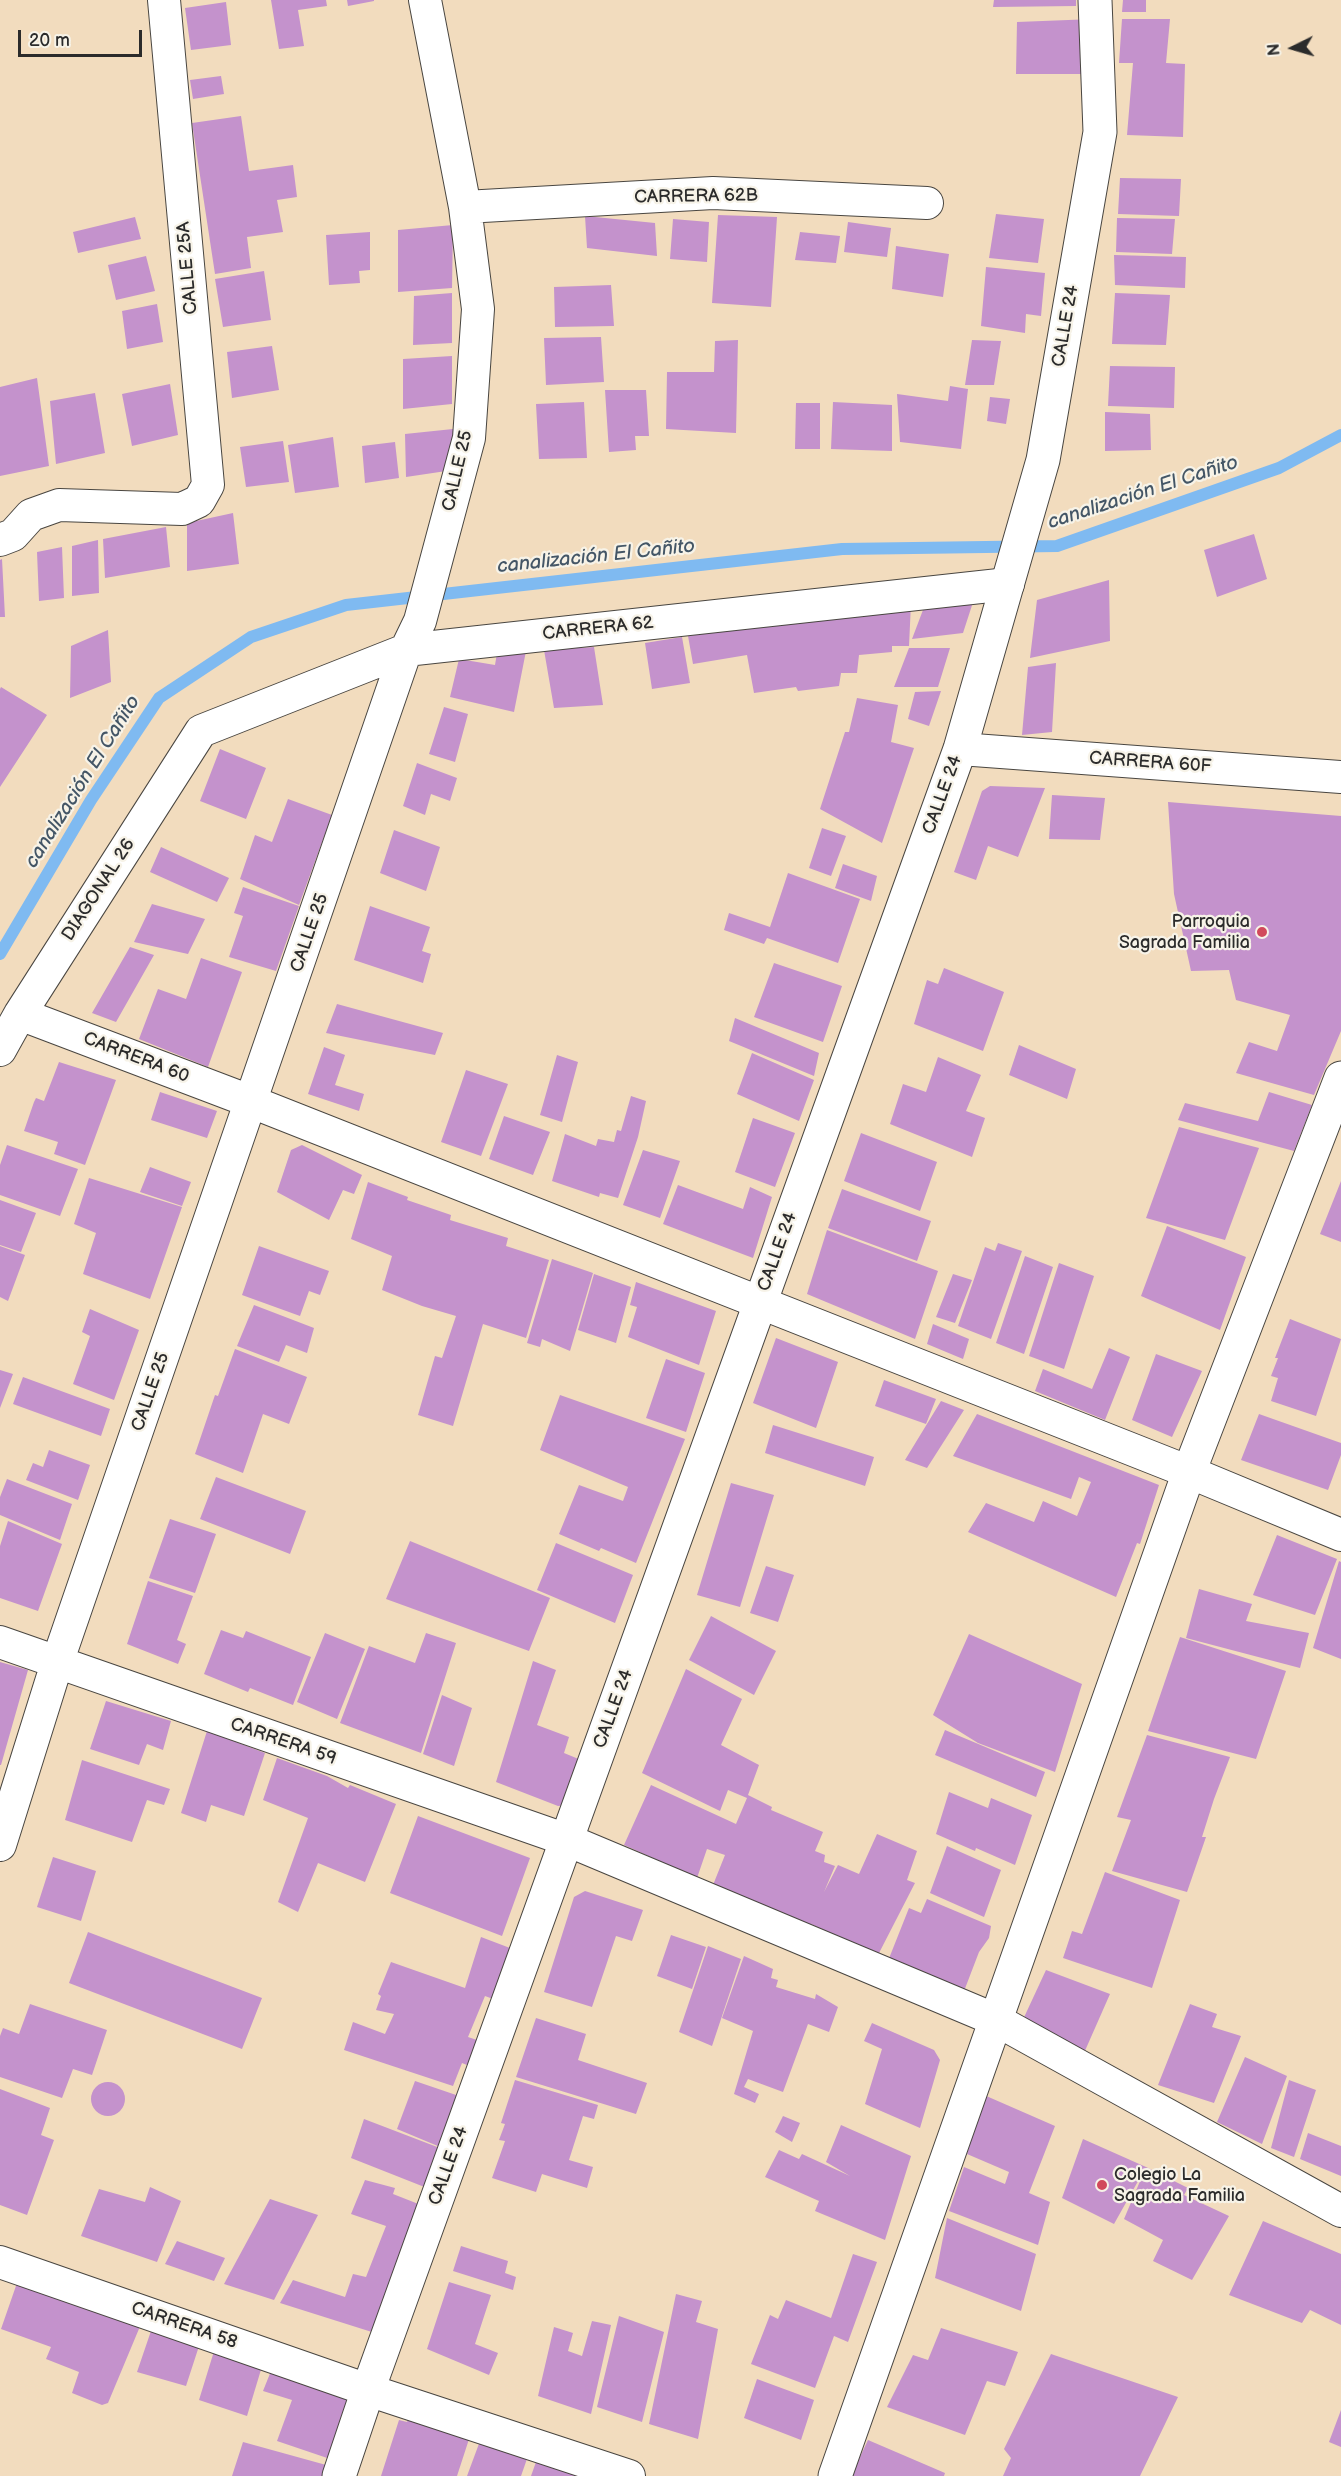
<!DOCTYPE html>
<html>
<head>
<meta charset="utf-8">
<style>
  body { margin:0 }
  #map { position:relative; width:1341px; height:2476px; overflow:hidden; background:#f2dcbe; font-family:"Balsamiq Sans",sans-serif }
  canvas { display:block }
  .north { position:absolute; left:1263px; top:18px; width:60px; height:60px; -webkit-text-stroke:4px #f7f3e8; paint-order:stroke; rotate:265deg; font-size:16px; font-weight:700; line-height:24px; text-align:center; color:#2b2b2b }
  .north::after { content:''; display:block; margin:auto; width:21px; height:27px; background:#2b2b2b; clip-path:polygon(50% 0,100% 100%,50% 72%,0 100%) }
  .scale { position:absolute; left:18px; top:30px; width:124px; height:27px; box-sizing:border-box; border:3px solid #2b2b2b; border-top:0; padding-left:8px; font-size:18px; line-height:21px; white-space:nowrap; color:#2b2b2b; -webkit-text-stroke:4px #f7f3e8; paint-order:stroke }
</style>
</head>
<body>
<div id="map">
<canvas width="1341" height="2476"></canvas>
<div class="north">N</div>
<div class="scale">20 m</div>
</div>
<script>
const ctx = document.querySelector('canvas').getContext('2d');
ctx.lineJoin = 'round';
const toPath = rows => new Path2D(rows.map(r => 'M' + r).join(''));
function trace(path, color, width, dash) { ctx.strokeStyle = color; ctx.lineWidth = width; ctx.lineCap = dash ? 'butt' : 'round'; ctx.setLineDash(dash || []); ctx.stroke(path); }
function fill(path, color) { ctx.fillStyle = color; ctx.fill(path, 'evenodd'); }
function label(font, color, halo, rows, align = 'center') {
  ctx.font = font + ' "Balsamiq Sans",sans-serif'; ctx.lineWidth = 4.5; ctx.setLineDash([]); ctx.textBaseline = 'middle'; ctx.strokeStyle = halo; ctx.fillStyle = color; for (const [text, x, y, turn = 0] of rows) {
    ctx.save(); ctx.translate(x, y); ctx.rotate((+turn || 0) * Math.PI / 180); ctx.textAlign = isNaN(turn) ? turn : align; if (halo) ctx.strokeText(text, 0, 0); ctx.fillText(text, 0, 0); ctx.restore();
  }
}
trace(toPath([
  [0,954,91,800,159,698,251,637,346,605,842,549,1057,546,1279,468,1341,435]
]), '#7fbaf1', 12);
fill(toPath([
  [271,0,326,0,327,6,298,10,304,46,279,49],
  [347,0,374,0,374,1,348,6],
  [994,0,1076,0,1076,6,993,7],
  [1123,0,1146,0,1146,12,1122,12],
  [226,2,231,45,191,50,185,8],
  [1094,19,1091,74,1016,74,1017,22],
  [1122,19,1170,19,1166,63,1185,64,1183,137,1127,135,1133,63,1119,63],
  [221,76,224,94,193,99,190,80],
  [241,116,249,171,293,165,297,197,277,200,283,232,247,237,251,268,215,274,192,123],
  [1120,178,1181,179,1179,216,1118,214],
  [996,214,1044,219,1038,263,989,258],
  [718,215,777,217,771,307,712,303],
  [585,216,655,223,657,256,587,248],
  [135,217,141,239,78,253,73,232],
  [1117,218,1175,219,1172,254,1116,252],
  [673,219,709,222,707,262,670,259],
  [848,222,891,228,887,257,844,252],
  [453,225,452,288,398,292,398,230],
  [370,232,370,270,359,271,360,283,329,285,326,235],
  [800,232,840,236,836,263,795,260],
  [896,246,949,254,943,297,892,289],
  [1114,255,1186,257,1185,288,1115,285],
  [146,256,155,291,116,300,108,265],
  [986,267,1045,273,1041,316,1026,314,1025,333,981,326],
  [264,271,271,320,223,327,215,279],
  [611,285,614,326,555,327,554,287],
  [452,293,452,343,413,345,414,296],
  [1115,293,1170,295,1166,345,1112,344],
  [157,304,163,342,127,349,122,311],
  [601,337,604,382,546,385,544,338],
  [738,340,736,433,666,429,667,372,714,372,715,341],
  [972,340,1001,341,994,385,965,385],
  [272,346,279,390,232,398,227,352],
  [452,356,452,404,403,409,403,359],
  [1110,366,1175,367,1174,408,1108,406],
  [37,378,49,466,0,476,0,387],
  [170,384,178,435,132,446,122,394],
  [950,386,968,389,961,449,900,442,897,394,948,401],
  [605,390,646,390,649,436,635,436,636,450,609,452],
  [95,393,105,453,56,464,50,401],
  [990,397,1010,399,1006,424,987,421],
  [584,402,587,458,539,459,536,404],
  [833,402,892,405,892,451,831,449],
  [796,403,820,403,820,449,795,449],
  [1105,412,1150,414,1151,450,1105,451],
  [453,429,453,470,406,477,405,434],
  [333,437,339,487,295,493,288,445],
  [283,441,289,482,246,487,240,447],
  [395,442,399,478,365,483,362,446],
  [233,513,239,564,187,571,187,523],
  [166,527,170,567,105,578,103,539],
  [1254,534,1267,579,1217,597,1204,550],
  [98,540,99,593,72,596,72,546],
  [62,547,64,598,39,601,37,552],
  [2,559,5,617,0,617,0,560],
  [1109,580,1110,641,1030,658,1037,600],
  [975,596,963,633,912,639,926,602],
  [911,603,909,646,892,646,892,652,859,655,857,673,841,673,839,686,798,691,796,687,754,693,747,655,693,664,688,636],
  [108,630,111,682,70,698,71,646],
  [682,637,690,683,652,689,645,643],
  [594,647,603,705,554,708,544,650],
  [909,648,950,648,938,687,894,687],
  [526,651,514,712,450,697,459,659,495,665,497,653],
  [1056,663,1052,732,1022,735,1028,667],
  [1,687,47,715,0,787,0,689],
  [941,691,929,726,908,719,915,692],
  [857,698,898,705,891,742,914,748,882,843,820,809,845,732,849,732],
  [444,707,468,714,455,762,429,754],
  [220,749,266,768,246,819,200,801],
  [417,763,457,778,450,801,431,794,425,815,403,806],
  [990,786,1045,788,1018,857,988,846,976,880,954,872,982,791],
  [1052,795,1105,798,1100,840,1049,839],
  [288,799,332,815,299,905,240,879,255,835,272,842],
  [1168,802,1341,816,1341,1031,1314,1095,1236,1073,1249,1042,1277,1051,1290,1015,1236,1000,1229,970,1191,971,1174,894],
  [822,828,846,836,831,876,809,868],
  [394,830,440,847,426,891,380,873],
  [161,847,229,878,217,902,150,872],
  [843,864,877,876,871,901,835,888],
  [788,873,860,899,838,963,767,938,764,944,724,930,729,913,770,927],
  [243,887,299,906,276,971,229,957,243,916,234,913],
  [152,904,205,919,188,954,134,942],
  [370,906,430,927,422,951,431,954,423,983,354,960],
  [130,947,154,955,116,1022,92,1013],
  [201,958,242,972,208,1067,139,1039,158,989,186,999],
  [774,963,842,986,823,1042,754,1017],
  [944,968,1004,992,983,1051,914,1024,927,980,938,984],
  [337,1004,443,1033,435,1055,326,1033],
  [735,1018,819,1053,814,1076,729,1041],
  [1019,1045,1076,1069,1067,1099,1009,1075],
  [324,1047,345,1055,335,1085,364,1094,359,1111,308,1094],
  [752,1053,814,1080,799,1121,737,1094],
  [557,1055,578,1062,562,1122,540,1115],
  [938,1057,981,1075,966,1111,985,1118,972,1157,890,1124,903,1084,926,1092],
  [59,1062,116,1080,85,1165,54,1154,58,1142,24,1131,34,1102,36,1098,44,1101],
  [466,1070,508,1084,481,1156,441,1142],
  [160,1092,217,1111,207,1138,151,1120],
  [1269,1092,1312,1105,1294,1151,1178,1120,1185,1103,1258,1121],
  [631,1096,646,1101,638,1137,618,1198,600,1193,599,1197,552,1181,565,1134,596,1146,598,1139,614,1142,617,1130,621,1131],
  [504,1116,550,1132,533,1175,489,1159],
  [753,1118,795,1133,775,1187,735,1172],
  [1179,1127,1259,1148,1225,1240,1146,1218],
  [861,1133,937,1162,920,1211,844,1181],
  [7,1145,78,1169,60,1216,0,1195,0,1165],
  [302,1145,362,1175,354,1194,343,1190,329,1220,277,1192,291,1150],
  [643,1150,680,1161,660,1218,623,1205],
  [150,1167,191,1182,182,1206,140,1192],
  [89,1178,182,1207,150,1299,83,1274,96,1233,74,1224],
  [1341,1181,1341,1242,1320,1234],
  [368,1182,408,1197,407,1200,451,1215,450,1220,508,1238,506,1246,549,1260,526,1338,483,1324,453,1426,418,1415,435,1356,442,1358,456,1316,422,1306,382,1290,392,1256,351,1239],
  [678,1185,743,1209,750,1187,772,1197,753,1258,663,1224],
  [842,1189,931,1221,917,1261,828,1228],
  [0,1200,36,1213,21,1252,0,1245],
  [1167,1226,1246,1257,1220,1330,1141,1296],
  [827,1230,938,1271,915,1339,807,1294],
  [998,1243,1022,1251,991,1339,958,1326,985,1247,995,1251],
  [0,1246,25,1255,8,1301,0,1297],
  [259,1246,329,1271,320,1295,309,1291,300,1316,242,1295],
  [1025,1256,1053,1267,1024,1354,996,1343],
  [552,1259,593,1273,570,1351,542,1339,540,1347,527,1343],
  [1059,1263,1094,1276,1064,1369,1029,1356],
  [594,1274,631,1287,616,1343,578,1330],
  [953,1274,972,1280,955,1323,936,1317],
  [636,1282,716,1311,699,1365,628,1337,637,1307,630,1305],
  [254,1305,314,1328,307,1353,286,1345,279,1362,237,1346],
  [90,1309,139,1330,114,1400,73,1384,90,1336,82,1332],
  [1290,1319,1341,1339,1316,1416,1271,1401,1278,1378,1271,1376,1278,1358,1275,1358],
  [933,1324,969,1339,963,1359,927,1344],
  [776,1338,838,1362,816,1428,753,1403],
  [1109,1348,1130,1357,1105,1420,1035,1391,1043,1369,1092,1389],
  [235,1349,307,1377,289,1424,263,1414,243,1473,195,1454,215,1395,218,1396],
  [1156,1354,1202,1371,1172,1437,1132,1420],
  [666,1359,705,1373,686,1432,646,1418],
  [0,1370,13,1374,0,1408],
  [23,1377,110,1409,101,1436,13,1404],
  [884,1380,936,1399,926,1424,875,1406],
  [560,1395,685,1439,636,1563,601,1548,599,1551,559,1534,579,1485,623,1501,628,1487,540,1450],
  [941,1401,964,1410,927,1468,905,1460],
  [977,1414,1159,1485,1140,1544,1137,1543,1116,1597,968,1532,986,1503,1034,1522,1043,1501,1077,1516,1091,1482,1079,1477,1071,1499,953,1456],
  [1259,1414,1341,1443,1341,1455,1328,1490,1241,1460],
  [773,1425,874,1457,865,1486,765,1453],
  [49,1450,90,1465,78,1500,26,1480,33,1463,43,1467],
  [216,1477,306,1511,290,1554,200,1519],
  [7,1479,72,1504,60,1540,0,1515,0,1497],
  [731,1483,774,1495,740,1607,697,1595],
  [170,1519,216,1534,195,1593,149,1578],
  [8,1521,62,1544,38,1611,0,1598,0,1546],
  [1277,1535,1337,1559,1315,1615,1253,1595],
  [410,1541,550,1598,529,1651,386,1599],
  [556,1543,633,1575,615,1623,537,1590],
  [1339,1561,1341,1562,1341,1659,1313,1648],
  [766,1566,794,1575,778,1622,750,1613],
  [148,1581,193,1596,177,1640,186,1644,178,1664,127,1644],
  [1199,1589,1252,1604,1246,1621,1309,1633,1300,1668,1186,1638],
  [711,1616,776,1651,754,1695,689,1660],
  [221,1630,243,1638,246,1631,311,1657,293,1705,250,1688,248,1692,204,1674],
  [325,1633,365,1649,337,1719,297,1702],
  [426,1633,456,1643,421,1753,340,1723,369,1646,415,1663],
  [969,1634,1082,1684,1055,1772,978,1743,933,1715],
  [1180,1637,1286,1671,1256,1759,1148,1731],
  [533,1661,556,1670,537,1725,569,1737,564,1753,581,1760,568,1805,558,1806,496,1782],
  [0,1662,28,1670,1,1765,0,1765],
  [686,1669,742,1699,721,1745,759,1765,748,1795,772,1807,771,1810,823,1832,815,1851,825,1855,824,1862,835,1866,824,1892,838,1865,859,1874,877,1834,917,1851,907,1880,915,1883,878,1955,811,1924,808,1929,713,1885,725,1855,707,1849,697,1878,624,1845,651,1785,736,1824,747,1798,728,1790,720,1811,642,1773],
  [442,1695,472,1708,454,1766,423,1754],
  [106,1701,171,1721,163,1750,147,1744,139,1765,90,1749],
  [945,1730,1045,1772,1036,1797,935,1755],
  [207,1731,265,1753,244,1816,211,1805,206,1822,181,1813],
  [1147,1735,1230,1757,1214,1799,1202,1837,1206,1837,1187,1892,1112,1871,1131,1820,1117,1817],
  [277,1758,327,1776,348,1788,350,1785,396,1804,365,1882,318,1863,298,1912,278,1902,308,1818,263,1800],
  [82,1760,170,1789,164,1805,147,1800,132,1842,65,1820],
  [949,1792,988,1808,991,1798,1032,1815,1015,1865,976,1848,975,1851,936,1834],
  [418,1816,530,1858,502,1936,390,1893],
  [947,1846,1001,1870,984,1917,930,1893],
  [53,1857,96,1871,81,1921,37,1907],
  [1105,1872,1180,1900,1152,1988,1063,1958,1072,1931,1082,1934],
  [585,1891,643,1910,632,1941,616,1936,592,2007,544,1992,574,1897],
  [927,1899,991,1926,989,1938,979,1952,961,1999,884,1971,909,1908,921,1913],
  [88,1932,262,1998,242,2049,69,1983],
  [671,1935,706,1947,692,1989,657,1976],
  [481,1937,510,1948,493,1999,485,1996,468,2037,480,2041,472,2067,462,2063,453,2086,344,2050,353,2022,385,2034,394,2014,376,2010,381,1996,378,1994,391,1962,465,1988],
  [708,1946,741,1959,712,2046,679,2032],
  [744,1956,773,1969,771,1978,778,1980,776,1987,815,1999,816,1994,838,2007,829,2032,808,2024,783,2092,748,2079,744,2087,759,2094,755,2103,734,2094,753,2031,722,2018],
  [1046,1970,1110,1994,1084,2053,1020,2026],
  [30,2004,107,2030,92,2075,73,2069,62,2098,0,2077,0,2036,3,2028,19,2034],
  [1190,2004,1217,2014,1212,2027,1241,2036,1214,2103,1158,2085],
  [536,2018,586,2034,578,2060,647,2083,636,2114,516,2077],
  [872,2023,934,2050,940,2060,920,2128,865,2104,882,2049,864,2041],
  [1245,2057,1287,2076,1262,2144,1217,2122],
  [515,2080,598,2105,594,2119,583,2116,569,2160,593,2167,587,2188,542,2174,536,2192,492,2178,505,2141,499,2140,505,2124,501,2123],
  [1289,2080,1316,2090,1294,2157,1271,2148],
  [415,2081,462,2097,445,2149,397,2129],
  '91 2099a17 17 0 1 1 34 0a17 17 0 1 1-34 0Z',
  [0,2089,50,2108,41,2135,54,2140,27,2215,0,2205],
  [984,2095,1055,2126,1029,2193,1050,2202,1038,2245,949,2211,964,2167,1005,2184,1009,2172,967,2154],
  [783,2116,800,2123,792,2142,775,2132],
  [364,2119,445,2150,432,2190,351,2158],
  [841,2125,911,2156,885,2240,815,2211,819,2201,765,2177,779,2150,799,2159,802,2154,850,2176,826,2162],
  [1308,2133,1341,2146,1341,2176,1300,2159],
  [1083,2139,1146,2167,1114,2224,1062,2198],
  [1146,2167,1188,2188,1184,2195,1229,2216,1192,2280,1153,2261,1163,2240,1124,2219],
  [365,2180,395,2188,393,2194,421,2205,375,2333,280,2303,293,2280,345,2297,353,2274,366,2277,386,2226,351,2214],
  [150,2187,181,2201,157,2262,81,2236,99,2189,145,2202],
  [270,2199,318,2215,274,2300,224,2284],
  [947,2218,1036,2254,1021,2311,935,2278],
  [1263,2221,1341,2254,1341,2325,1310,2310,1302,2323,1229,2295],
  [177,2241,225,2258,214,2281,165,2264],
  [461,2246,508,2261,505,2273,516,2277,513,2290,453,2271],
  [853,2254,877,2262,848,2342,834,2336,815,2388,751,2364,770,2315,778,2319,786,2300,831,2318],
  [449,2282,491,2295,475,2344,498,2353,489,2375,427,2349],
  [17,2283,69,2303,141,2324,108,2403,102,2405,72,2393,79,2372,46,2359,51,2347,1,2329],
  [676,2294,702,2301,696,2322,718,2329,698,2439,649,2424],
  [619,2316,664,2332,642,2422,597,2407],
  [592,2321,611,2325,591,2414,538,2396,554,2327,573,2333,568,2351,582,2356],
  [152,2328,200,2343,186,2386,137,2372],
  [941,2328,1018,2352,1005,2386,987,2381,965,2435,887,2407,913,2355,928,2360],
  [215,2348,263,2363,247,2416,199,2400],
  [1051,2354,1178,2397,1140,2476,1003,2476,1011,2458,1004,2449],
  [273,2366,361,2396,339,2462,277,2441,292,2400,263,2391],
  [757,2379,814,2400,801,2440,744,2418],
  [1341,2410,1341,2447,1329,2442],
  [411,2412,471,2433,457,2476,381,2476,399,2420,407,2422],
  [868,2440,945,2473,944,2476,851,2476],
  [480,2441,528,2456,521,2476,467,2476],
  [243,2442,337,2468,334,2476,232,2476],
  [536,2462,580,2475,580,2476,531,2476]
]), '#c492cc');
const minor = toPath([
  [465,207,713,193,927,203],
  [0,540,13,535,31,515,59,505,182,509,199,501,208,485,164,0],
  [960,749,1341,777],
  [20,1014,252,1102,1189,1472,1341,1535],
  [0,1050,20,1014,201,731,406,650,1008,584],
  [0,1642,567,1840,996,2020,1341,2211],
  [0,1845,57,1663,406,650,420,621,469,438,478,309,465,207,425,0],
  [0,2262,368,2390,629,2476]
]);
const secondary = toPath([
  [339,2476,368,2390,960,749,1043,460,1100,132,1095,0],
  [835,2476,1189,1472,1341,1078]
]);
trace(minor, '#494641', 34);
trace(secondary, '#494641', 35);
trace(minor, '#fff', 32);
trace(secondary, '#fff', 33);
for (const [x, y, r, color] of [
  [1262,932,6,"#d1495b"],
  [1102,2185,6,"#d1495b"]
]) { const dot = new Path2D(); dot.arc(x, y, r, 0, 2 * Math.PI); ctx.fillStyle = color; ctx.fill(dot); trace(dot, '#f7f3e8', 2); }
label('18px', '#2b2b2b', '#f7f3e8', [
  ["CARRERA 62B",696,197,-1],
  ["CALLE 25A",188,268,-95],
  ["CALLE 24",1066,326,-80],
  ["CALLE 25",458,471,-77],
  ["CARRERA 62",598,629,-6],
  ["CARRERA 60F",1150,763,4],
  ["CALLE 24",943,795,-70],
  ["DIAGONAL 26",99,890,-57],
  ["CALLE 25",310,933,-71],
  ["CARRERA 60",136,1058,21],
  ["CALLE 24",778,1252,-70],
  ["CALLE 25",151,1392,-71],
  ["CALLE 24",614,1709,-70],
  ["CARRERA 59",283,1742,19],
  ["CALLE 24",449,2166,-70],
  ["CARRERA 58",184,2326,19]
]);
label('18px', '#2b2b2b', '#f7f3e8', [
  ["Parroquia",1250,922],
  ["Sagrada Familia",1250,943],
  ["Colegio La",1114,2175,"left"],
  ["Sagrada Familia",1114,2196,"left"]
], 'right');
label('italic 20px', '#445666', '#f7f3e8', [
  ["canalización El Cañito",1143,493,-18],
  ["canalización El Cañito",596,557,-6],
  ["canalización El Cañito",83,782,-58]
]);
</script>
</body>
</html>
